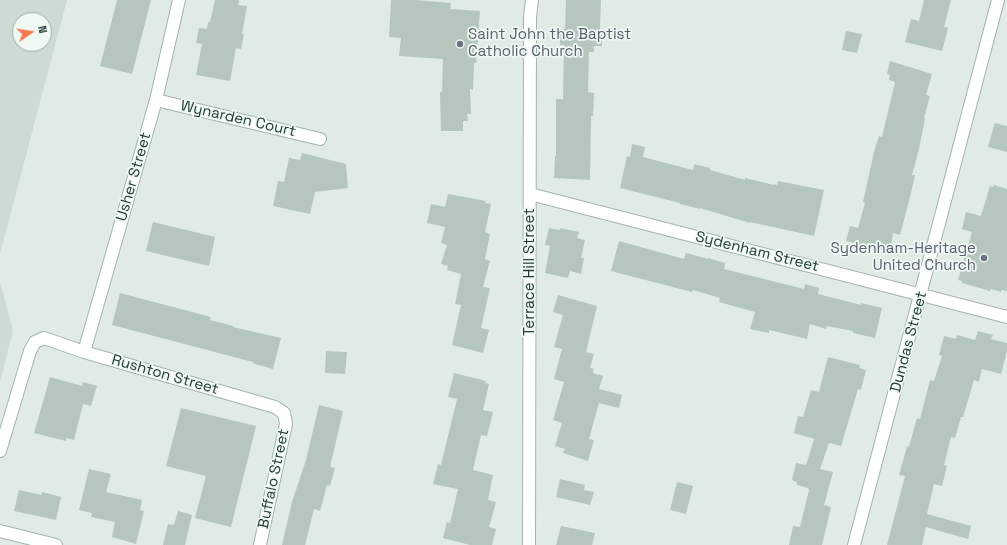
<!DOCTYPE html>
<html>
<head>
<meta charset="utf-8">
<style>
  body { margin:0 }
  #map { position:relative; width:1007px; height:545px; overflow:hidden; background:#e0ebe6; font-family:"Space Grotesk",sans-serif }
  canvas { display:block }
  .north { position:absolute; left:12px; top:12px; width:40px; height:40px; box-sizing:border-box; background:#f0f8f4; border:1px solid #9dada7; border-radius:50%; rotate:77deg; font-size:11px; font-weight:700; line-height:16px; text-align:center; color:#203c34 }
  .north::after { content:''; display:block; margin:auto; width:14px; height:18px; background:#f57a54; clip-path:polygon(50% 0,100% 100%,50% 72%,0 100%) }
</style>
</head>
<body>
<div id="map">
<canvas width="1007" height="545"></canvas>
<div class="north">N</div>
</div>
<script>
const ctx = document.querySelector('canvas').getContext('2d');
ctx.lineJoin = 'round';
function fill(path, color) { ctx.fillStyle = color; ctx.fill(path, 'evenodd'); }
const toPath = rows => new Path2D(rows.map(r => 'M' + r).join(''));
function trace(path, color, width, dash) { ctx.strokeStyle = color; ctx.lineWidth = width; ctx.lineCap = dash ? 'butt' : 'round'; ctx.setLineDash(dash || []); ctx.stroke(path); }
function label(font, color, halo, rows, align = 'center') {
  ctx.font = font + ' "Space Grotesk",sans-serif'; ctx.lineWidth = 3.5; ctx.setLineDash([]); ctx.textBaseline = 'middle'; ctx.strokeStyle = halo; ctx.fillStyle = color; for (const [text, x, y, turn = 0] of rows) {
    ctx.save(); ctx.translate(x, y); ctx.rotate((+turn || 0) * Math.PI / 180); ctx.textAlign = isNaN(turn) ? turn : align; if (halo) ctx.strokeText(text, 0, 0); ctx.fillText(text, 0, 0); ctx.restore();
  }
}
fill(toPath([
  [0,0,67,0,0,254],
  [20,20,44,20,44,44,20,44],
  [0,281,13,331,0,383]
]), '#cedbd5');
fill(toPath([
  [117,0,151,0,132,74,100,66],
  [215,0,239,0,238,5,247,6,242,34,244,34,241,49,236,48,230,81,196,75,202,44,196,43,199,28,207,29,208,22,210,22],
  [391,0,415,0,451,3,450,9,480,11,476,63,474,63,473,90,470,89,471,114,467,114,468,121,463,121,463,131,441,131,440,92,442,92,443,59,399,56,401,38,389,37],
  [566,0,601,0,600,30,602,30,602,46,594,46,594,52,589,52,588,92,594,93,593,116,591,116,590,180,554,178,555,156,556,156,556,99,563,99,564,45,560,45,560,29,565,29],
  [924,0,951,0,944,27,948,28,942,51,905,42,911,19,919,21],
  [846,31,862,34,857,53,842,50],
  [890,61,932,74,926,95,930,96,924,118,925,119,918,153,912,175,915,175,911,193,900,235,893,233,890,252,846,241,850,226,858,228,865,203,863,202,874,152,879,136,882,137,895,82,889,80,890,75,887,74],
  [995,123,1007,126,1007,152,988,147],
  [632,144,645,147,643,157,693,170,694,164,710,168,710,170,745,180,745,178,774,185,774,184,777,185,778,181,824,190,814,236,750,222,750,223,700,208,700,209,680,204,680,203,620,188,627,156,630,157],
  [302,153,346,164,348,188,315,192,310,214,273,206,278,181,284,182,289,158,300,160],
  [994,185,1007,189,1007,291,1001,290,1001,292,991,289,990,291,962,283,962,281,958,280,972,232,962,229,966,212,981,216,990,186,993,187],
  [448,194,486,201,485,203,491,204,485,232,490,234,485,259,490,261,483,287,490,288,481,328,489,330,483,353,452,345,461,305,455,304,461,274,447,270,448,266,441,264,447,245,441,243,445,227,427,223,431,204,445,207],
  [153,222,215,237,209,266,146,251],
  [549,228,560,230,560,228,579,232,577,238,585,240,581,258,584,258,581,274,570,271,568,278,545,273,550,246,545,245],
  [619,241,684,259,686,253,708,259,708,258,725,263,724,269,804,289,805,284,819,288,818,294,861,305,861,303,882,308,875,338,853,333,853,331,827,326,826,329,810,324,807,339,769,330,769,333,750,329,755,312,719,302,720,298,693,290,692,292,611,271],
  [120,293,211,317,210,320,233,326,233,327,281,338,273,369,252,363,253,362,112,325],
  [558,295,597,306,586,352,594,354,590,368,594,369,593,373,603,376,599,389,622,395,619,408,599,403,589,439,594,440,588,461,563,453,565,449,555,446,562,423,553,420,564,382,554,379,562,349,554,347,563,315,553,312],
  [978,331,993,335,991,339,1007,343,1007,351,1001,374,982,369,979,382,974,380,963,417,961,417,955,438,951,437,944,465,947,466,942,486,934,484,927,514,971,526,968,539,926,527,922,545,887,545,905,476,899,475,907,446,909,447,917,418,920,419,930,380,934,381,942,356,939,355,944,336,956,339,957,335,975,340],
  [326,351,347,352,345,374,325,373],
  [828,357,860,365,859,368,866,370,861,390,858,389,841,446,829,443,820,469,833,472,824,505,831,507,822,545,789,545,793,526,800,527,809,490,808,488,797,485,797,482,792,480,796,463,806,465,814,439,794,433,798,416,803,417,811,390,819,392],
  [454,373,486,381,485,383,489,384,483,410,493,412,487,436,481,435,473,470,493,475,488,500,496,502,489,527,496,529,492,545,470,545,443,538,447,522,450,523,458,489,433,484,438,464,441,465,457,399,448,397],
  [50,377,82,386,83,382,97,386,91,406,83,404,74,440,66,438,66,441,34,433],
  [319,405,343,411,330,467,335,468,330,486,327,485,320,511,314,509,305,545,282,545,292,502,306,460],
  [181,408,256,426,231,527,195,518,206,476,166,466],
  [89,469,111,474,106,492,142,500,140,510,144,511,136,544,112,537,115,522,91,517,92,513,79,510],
  [560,479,585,485,584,490,594,492,590,505,556,497],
  [677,482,693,486,686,514,670,510],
  [19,490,41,495,42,492,61,497,56,520,14,511],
  [178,511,192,515,185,545,163,545,168,524,174,525],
  [561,526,595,533,592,545,556,545]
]), '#b5c6bf');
const minor = toPath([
  [156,100,320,139],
  [530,194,1007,317],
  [84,352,156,100,179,0],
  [0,451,30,351,35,342,44,338,84,352,275,407,284,413,286,424,260,545],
  [0,531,56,545],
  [529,545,530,17,532,0],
  [854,545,998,0]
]);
trace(minor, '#a3b3ad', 14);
trace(minor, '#fff', 12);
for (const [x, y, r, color] of [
  [460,44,4,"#6b7280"],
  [984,258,4,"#6b7280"]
]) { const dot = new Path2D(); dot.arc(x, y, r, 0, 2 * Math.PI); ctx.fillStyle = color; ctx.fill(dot); trace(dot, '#f0f8f4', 1.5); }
label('15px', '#5b616d', '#f0f8f4', [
  ["Saint John the Baptist",468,35],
  ["Catholic Church",468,52],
  ["Sydenham-Heritage",976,249,"right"],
  ["United Church",976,266,"right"]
], 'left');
label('15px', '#203c34', '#f0f8f4', [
  ["Wynarden Court",238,119,13],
  ["Usher Street",134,177,-74],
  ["Sydenham Street",757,252,14],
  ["Terrace Hill Street",530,272,-90],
  ["Dundas Street",909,342,-75],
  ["Rushton Street",165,375,16],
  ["Buffalo Street",274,479,-78]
]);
</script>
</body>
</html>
